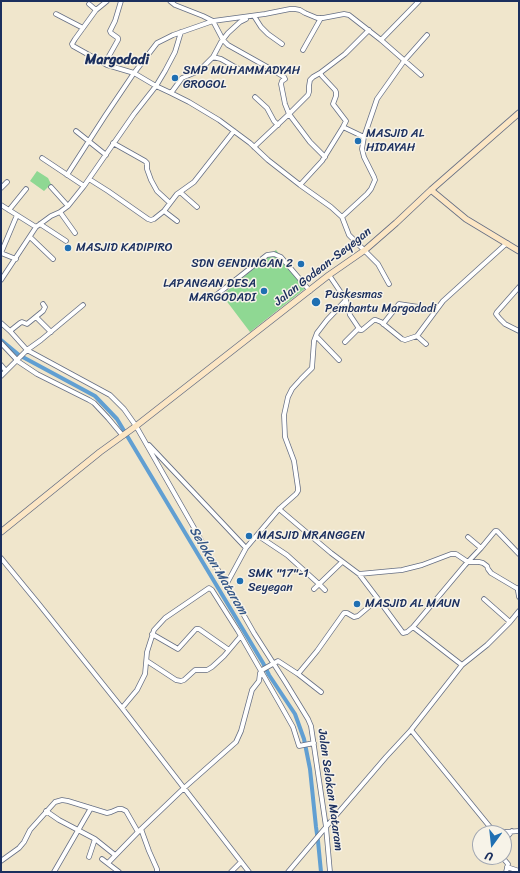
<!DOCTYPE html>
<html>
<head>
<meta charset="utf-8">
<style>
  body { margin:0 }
  #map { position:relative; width:520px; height:873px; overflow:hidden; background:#f0e6cc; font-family:Sriracha,sans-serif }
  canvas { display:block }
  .frame { position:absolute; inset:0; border:2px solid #1b2f5e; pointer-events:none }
  .north { position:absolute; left:472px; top:825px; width:40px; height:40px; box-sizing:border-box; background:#f7f3e8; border:1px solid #9fa5b1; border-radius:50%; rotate:195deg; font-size:11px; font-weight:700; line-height:16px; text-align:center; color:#1b2f5e }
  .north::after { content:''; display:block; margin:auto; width:14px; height:18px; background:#1f6fb2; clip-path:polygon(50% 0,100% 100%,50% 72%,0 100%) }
</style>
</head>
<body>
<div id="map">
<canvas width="520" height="873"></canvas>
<div class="frame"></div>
<div class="north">U</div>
</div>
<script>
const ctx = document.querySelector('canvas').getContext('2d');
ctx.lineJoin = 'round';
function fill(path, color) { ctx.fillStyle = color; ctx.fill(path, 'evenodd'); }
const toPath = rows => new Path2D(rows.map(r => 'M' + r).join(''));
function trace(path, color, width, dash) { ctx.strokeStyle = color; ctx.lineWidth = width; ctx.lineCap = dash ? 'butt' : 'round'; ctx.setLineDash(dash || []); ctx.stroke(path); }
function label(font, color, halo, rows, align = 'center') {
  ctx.font = font + ' Sriracha,sans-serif'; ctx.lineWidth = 3; ctx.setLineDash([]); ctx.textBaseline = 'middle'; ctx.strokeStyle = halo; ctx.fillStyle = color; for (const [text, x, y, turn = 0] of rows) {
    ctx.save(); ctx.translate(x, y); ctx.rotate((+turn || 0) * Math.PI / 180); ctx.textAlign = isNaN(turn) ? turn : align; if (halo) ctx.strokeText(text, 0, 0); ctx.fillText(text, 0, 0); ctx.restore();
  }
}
fill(toPath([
  [37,171,48,178,51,184,44,191,30,181],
  [276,250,307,287,250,332,222,295]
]), '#8fd893');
trace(toPath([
  [1,340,19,355,95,396,117,419,263,663,269,675,295,714,304,739,310,769,316,827,318,841,321,872]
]), '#619fd2', 4);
const street = toPath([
  [170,1,175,5,203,16,213,21,223,40,228,45,269,68,284,77,285,79,282,81,281,84,285,104,289,114,310,142,325,157],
  [89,4,96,10,75,39,72,44,73,46,107,65,134,73,156,86,171,93,189,102,219,120,250,143,268,160,300,185,331,207,342,217,349,235,378,264,389,284],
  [96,10,107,1],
  [56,14,83,28],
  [254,16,261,27,268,34,282,44],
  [381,40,419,1],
  [303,50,321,18],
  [213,57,221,42,228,33,240,22,246,19],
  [105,63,118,40,118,38,111,33,110,31,115,21,121,1],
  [171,93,182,78,199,71,213,57,221,59,242,71],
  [255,97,267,108,274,121,278,125],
  [343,127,364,137],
  [76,131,106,155],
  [113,143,145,161,147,163,147,169,151,180,157,191,170,203],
  [254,147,289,114,308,95,309,92,309,86,310,80,313,77,320,73],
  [42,158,84,186],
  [67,175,105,116,134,73,157,43,173,35,213,21,265,14,290,9,295,9,300,10,305,13,317,18,323,18,344,14,349,15,381,40,421,75],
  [89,179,108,191,148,219,151,220,154,219,164,211,177,194,180,192,197,207],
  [300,185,322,161,343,127,346,121,333,104,336,96,336,92,335,90,322,76,320,73,345,54,369,30],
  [51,187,68,206],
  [1,188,7,182],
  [180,192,194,182,234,131],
  [1,205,36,227],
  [9,210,26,189],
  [164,211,177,221],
  [60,212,75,233],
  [342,217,367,194,371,189,375,180,374,177,364,157,362,149,364,137,377,99,404,61,427,35],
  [40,224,66,241],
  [30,237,53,259],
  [1,253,17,215],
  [1,253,16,259],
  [329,275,346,300,350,315,360,330,362,330,374,320,376,320,381,322,402,339,405,340,417,336,443,301,507,243],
  [1,280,36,227,51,216,60,212,68,206,84,186,134,114,156,86,165,71,175,52,181,32],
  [519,287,497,312,496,314,500,319,505,324,519,331],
  [215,296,267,255,274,254,281,257,310,291],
  [36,317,51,332],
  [1,323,10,331,27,350,110,395,124,409,136,426,254,633,286,683,308,719,311,726,326,827,330,872],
  [383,324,399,304,419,307,435,312],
  [10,331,20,323,22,322,27,324,32,320,43,311,45,307,43,304],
  [316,336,339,360],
  [417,336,426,344],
  [345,342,359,328],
  [1,343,17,360],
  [16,360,37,374,89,400,94,403,108,418,123,436],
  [1,365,6,371],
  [1,376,27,350,41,340,83,305],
  [149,445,246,548],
  [279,509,296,494,298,491,298,488,294,461,285,437,284,415,288,397,292,389,301,379,312,368,314,341,317,333,327,320,346,300],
  [257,535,287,555,319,584,325,590],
  [481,548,495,531,497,531,519,554],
  [1,558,38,603,122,708,249,872],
  [359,574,402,570,422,565,451,554,456,554,468,562,479,562,483,563,487,566,488,569,491,573,518,589],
  [518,588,518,591,519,597],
  [314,589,342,562],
  [378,599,403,633,407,632,413,627,462,665],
  [484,599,510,622],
  [413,627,465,565,481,548,468,537],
  [152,634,178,649,196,629,199,629,229,650],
  [147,661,176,680,181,681,184,680,195,670,207,670,212,667,224,656,240,637],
  [298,674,321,692],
  [122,708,137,690,145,674,147,652,154,630,165,618,209,588,212,590,238,631,280,704,293,727,299,746,314,743],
  [411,730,490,827,494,830,498,831,506,832,519,831],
  [46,811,59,820,95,839,89,857],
  [141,829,149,851,157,869,157,872],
  [95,839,115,855],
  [504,841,512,831],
  [502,857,508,864,506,872],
  [102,859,119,872],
  [1,861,19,848,24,842,30,830,55,802,62,800,68,801,107,813,111,812,118,809,122,809,126,811,138,832],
  [108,863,138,832,184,788,236,742,241,731,252,690,259,681,260,673,262,670,278,661,298,674,317,651,344,613,347,613,354,617,358,616,378,599,359,574,331,553,279,509,246,548,226,585],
  [507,867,519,871],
  [54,872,91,808],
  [231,872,241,862],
  [288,872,326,827,386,757,411,730,462,665,487,645,510,622,519,611]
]);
const secondary = toPath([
  [431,190,466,219,519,251],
  [1,532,100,452,136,426,329,275,365,250,396,223,431,190,519,113]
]);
trace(street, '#666f84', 5.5);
trace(secondary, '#666f84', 7);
trace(street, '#fff', 4);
trace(secondary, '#fce6c4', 5.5);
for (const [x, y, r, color] of [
  [175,78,4,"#1f6fb2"],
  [358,141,4,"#1f6fb2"],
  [68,248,4,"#1f6fb2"],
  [301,264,4,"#1f6fb2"],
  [264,291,4,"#1f6fb2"],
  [316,302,5,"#1f6fb2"],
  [249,536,4,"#1f6fb2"],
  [240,581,4,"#1f6fb2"],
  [357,604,4,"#1f6fb2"]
]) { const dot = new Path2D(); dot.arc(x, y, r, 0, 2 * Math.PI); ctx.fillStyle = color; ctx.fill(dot); trace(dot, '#f7f3e8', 1.5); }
label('12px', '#1b2f5e', '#f7f3e8', [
  ["SMP MUHAMMADYAH",183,71],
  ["GROGOL",183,85],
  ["MASJID AL",366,134],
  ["HIDAYAH",366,148],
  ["MASJID KADIPIRO",76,248],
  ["SDN GENDINGAN 2",293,264,"right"],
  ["LAPANGAN DESA",256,284,"right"],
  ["MARGODADI",256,298,"right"],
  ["Puskesmas",325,295],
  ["Pembantu Margodadi",325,309],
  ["MASJID MRANGGEN",257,536],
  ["SMK \"17\"-1",248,574],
  ["Seyegan",248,588],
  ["MASJID AL MAUN",365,604]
], 'left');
label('12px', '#1b2f5e', '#f7f3e8', [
  ["Jalan Godean-Seyegan",323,267,-38],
  ["Jalan Selokan Mataram",330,790,82]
]);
label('italic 13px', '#345687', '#f7f3e8', [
  ["Selokan Mataram",218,571,59]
]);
label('bold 14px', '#1b2f5e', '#f7f3e8', [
  ["Margodadi",117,60]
]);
</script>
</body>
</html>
